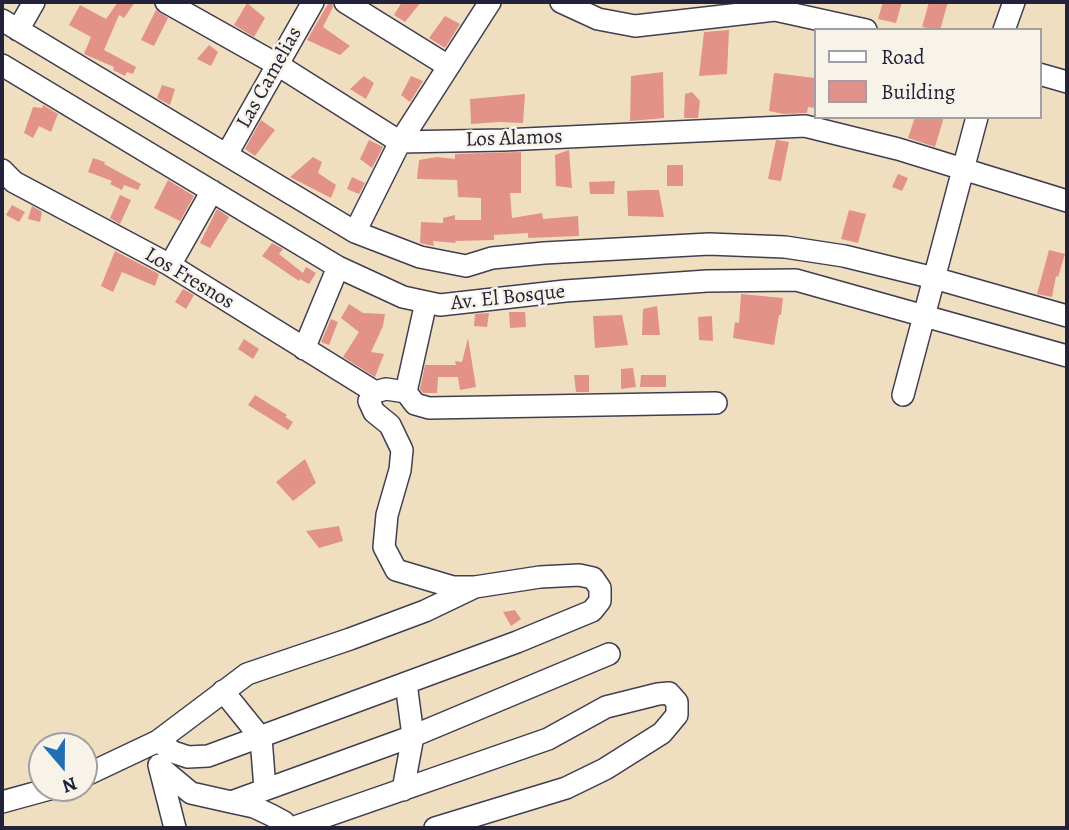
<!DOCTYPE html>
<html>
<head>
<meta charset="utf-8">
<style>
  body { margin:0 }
  #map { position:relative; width:1069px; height:830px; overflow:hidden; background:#efdfc0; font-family:Alegreya,serif }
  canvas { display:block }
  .frame { position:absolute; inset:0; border:4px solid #22223b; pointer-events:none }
  .legend { position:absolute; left:814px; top:28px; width:228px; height:91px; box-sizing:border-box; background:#f7f3e8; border:2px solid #a29fa3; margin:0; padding:9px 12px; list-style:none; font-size:21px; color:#22223b }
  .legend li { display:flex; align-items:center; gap:14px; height:35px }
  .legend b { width:35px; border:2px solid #a29fa3 }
  .north { position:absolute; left:28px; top:732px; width:70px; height:70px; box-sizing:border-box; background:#f7f3e8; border:2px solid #a29fa3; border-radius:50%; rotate:160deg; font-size:19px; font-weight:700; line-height:28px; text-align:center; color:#22223b }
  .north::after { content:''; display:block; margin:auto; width:24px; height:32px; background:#1f6fb2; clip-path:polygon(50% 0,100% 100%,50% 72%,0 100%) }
</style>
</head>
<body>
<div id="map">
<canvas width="1069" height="830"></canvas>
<div class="frame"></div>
<ul class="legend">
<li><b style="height:9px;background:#fff"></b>Road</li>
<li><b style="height:19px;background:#e29288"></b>Building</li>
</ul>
<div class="north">N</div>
</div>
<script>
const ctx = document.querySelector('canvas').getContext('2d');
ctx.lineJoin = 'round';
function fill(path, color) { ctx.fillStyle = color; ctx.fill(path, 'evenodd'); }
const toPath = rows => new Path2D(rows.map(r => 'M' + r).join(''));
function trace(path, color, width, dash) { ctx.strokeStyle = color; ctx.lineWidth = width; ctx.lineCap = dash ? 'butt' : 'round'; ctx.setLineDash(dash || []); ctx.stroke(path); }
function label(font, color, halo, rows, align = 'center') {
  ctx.font = font + ' Alegreya,serif'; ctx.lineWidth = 5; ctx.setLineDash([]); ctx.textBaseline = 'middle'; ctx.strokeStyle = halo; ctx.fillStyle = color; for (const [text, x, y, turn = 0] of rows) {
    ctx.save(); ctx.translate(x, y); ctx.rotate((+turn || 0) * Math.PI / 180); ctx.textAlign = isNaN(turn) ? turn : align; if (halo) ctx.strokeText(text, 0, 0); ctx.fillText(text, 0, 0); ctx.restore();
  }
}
fill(toPath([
  [118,2,135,2,124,18,119,15,104,50,136,67,133,74,127,72,125,76,113,70,114,67,84,54,91,37,69,25,80,5,106,19],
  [329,2,332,2,333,7,323,27,350,46,340,55,307,40],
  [402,2,421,2,405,22,394,15],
  [883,2,902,2,896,23,878,19],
  [929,2,948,2,940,30,922,27],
  [247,3,265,18,254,37,234,25],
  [156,10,168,18,154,46,141,40],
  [445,16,460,24,445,48,429,38],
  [729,30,727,74,699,76,704,32],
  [209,45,218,52,211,66,197,59],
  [663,72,664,118,630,121,631,76],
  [774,73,815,78,815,108,808,107,807,113,784,114,769,111],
  [364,76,374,83,366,99,350,89],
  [411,76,423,81,410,102,401,95],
  [162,85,175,89,170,105,157,98],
  [692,92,700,101,698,118,684,118,685,94],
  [525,94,523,123,499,122,471,124,470,99],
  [43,105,58,114,51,132,39,126,33,138,24,133,33,107,42,108],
  [915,117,944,117,935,147,908,138],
  [261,120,275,130,255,156,245,149],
  [369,140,383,147,372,168,360,159],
  [776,140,789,142,781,181,768,179],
  [569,150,572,188,556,186,555,155],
  [521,152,521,193,510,193,512,218,542,213,543,219,578,216,579,236,528,238,528,233,494,235,494,240,455,241,456,243,433,241,434,246,420,243,421,222,443,223,443,218,455,215,455,220,481,220,481,198,458,197,457,180,417,179,419,160,437,157,455,159,455,154],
  [313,157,322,162,318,173,336,185,331,198,290,177],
  [93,158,105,162,104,164,141,184,138,190,124,185,122,190,110,184,112,181,88,172],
  [667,165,683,165,683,186,667,186],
  [898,174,908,178,902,191,892,187],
  [352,177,365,183,359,194,347,189],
  [168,180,194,196,180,221,154,208],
  [615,181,614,194,590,194,589,182],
  [645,190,659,190,664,217,628,216,627,191],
  [120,195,131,200,120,224,110,218],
  [12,205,25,212,19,222,6,215],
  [32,206,42,212,40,222,28,219],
  [217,209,229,217,210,248,200,243],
  [849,210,866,214,858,243,841,239],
  [272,243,283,249,279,254,303,273,306,267,316,273,309,284,300,279,299,281,262,256],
  [1049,250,1065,254,1058,277,1056,276,1052,297,1037,294],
  [115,251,159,274,155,286,122,272,113,292,101,286],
  [183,289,194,295,186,309,175,302],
  [741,294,783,298,781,315,779,315,774,345,733,338,735,322,739,323],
  [349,304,363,313,385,314,383,326,371,352,384,354,375,377,343,357,359,332,341,318],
  [657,306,660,335,642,335,643,309],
  [509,312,525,312,526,327,510,328],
  [489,313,487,327,474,326,475,314],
  [622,315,628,345,595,348,593,316],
  [712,316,713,341,699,340,698,317],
  [331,319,338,322,329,345,321,342],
  [468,338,476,387,460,390,458,377,438,377,437,393,423,393,420,389,425,365,456,365,455,361,462,362],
  [244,339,259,349,253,359,238,349],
  [633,368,636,387,621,389,621,369],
  [574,375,589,375,589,392,576,392],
  [641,375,666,375,666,387,640,387],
  [255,395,287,415,285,417,293,422,288,430,248,405],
  [305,459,316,483,293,501,276,482],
  [339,526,343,541,319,548,306,531],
  [515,610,521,619,511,626,503,612]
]), '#e29288');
const minor = toPath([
  [166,2,278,65,400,142,503,140,805,126,898,149,1067,201],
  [345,2,448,66],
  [561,2,598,19,635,26,775,10,866,30],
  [2,20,355,232,420,257,466,266,492,258,544,253,709,244,785,247,844,256,934,278,1067,316],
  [18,30,34,2],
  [1004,30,1014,2],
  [2,65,338,267,403,297,440,305,565,291,707,281,796,280,1067,356],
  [1039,74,1067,82],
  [227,154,313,2],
  [2,170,14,182,170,265,375,392],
  [355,232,400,142,490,2],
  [170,265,212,191],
  [304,349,338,267],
  [406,392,415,404,429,408,716,403],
  [903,395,977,117],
  [223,691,261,738,265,789],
  [158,741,173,752,188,757,208,756,517,642,592,611,600,601,600,588,593,578,579,575,540,577,475,587,453,587,396,570,384,547,387,515,400,470,402,450,390,425,374,412,369,401,375,392,386,389,406,392,426,302],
  [159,765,175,828],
  [161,768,191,793,231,802,413,736,609,654],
  [84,776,158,741,247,674,350,639,425,611,473,588],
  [403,790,413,736,406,683],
  [2,802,53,788],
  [231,802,254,807,271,815,284,822,288,828],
  [292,828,548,739,606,707,658,694,669,693,677,702,677,715,662,733,605,769,566,788,435,828]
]);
trace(minor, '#413e4f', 24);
trace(minor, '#fff', 21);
label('21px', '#22223b', '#f7f3e8', [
  ["Las Camelias",270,78,-61],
  ["Los Alamos",514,139,-2],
  ["Los Fresnos",189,279,31],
  ["Av. El Bosque",508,298,-6]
]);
</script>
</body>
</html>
